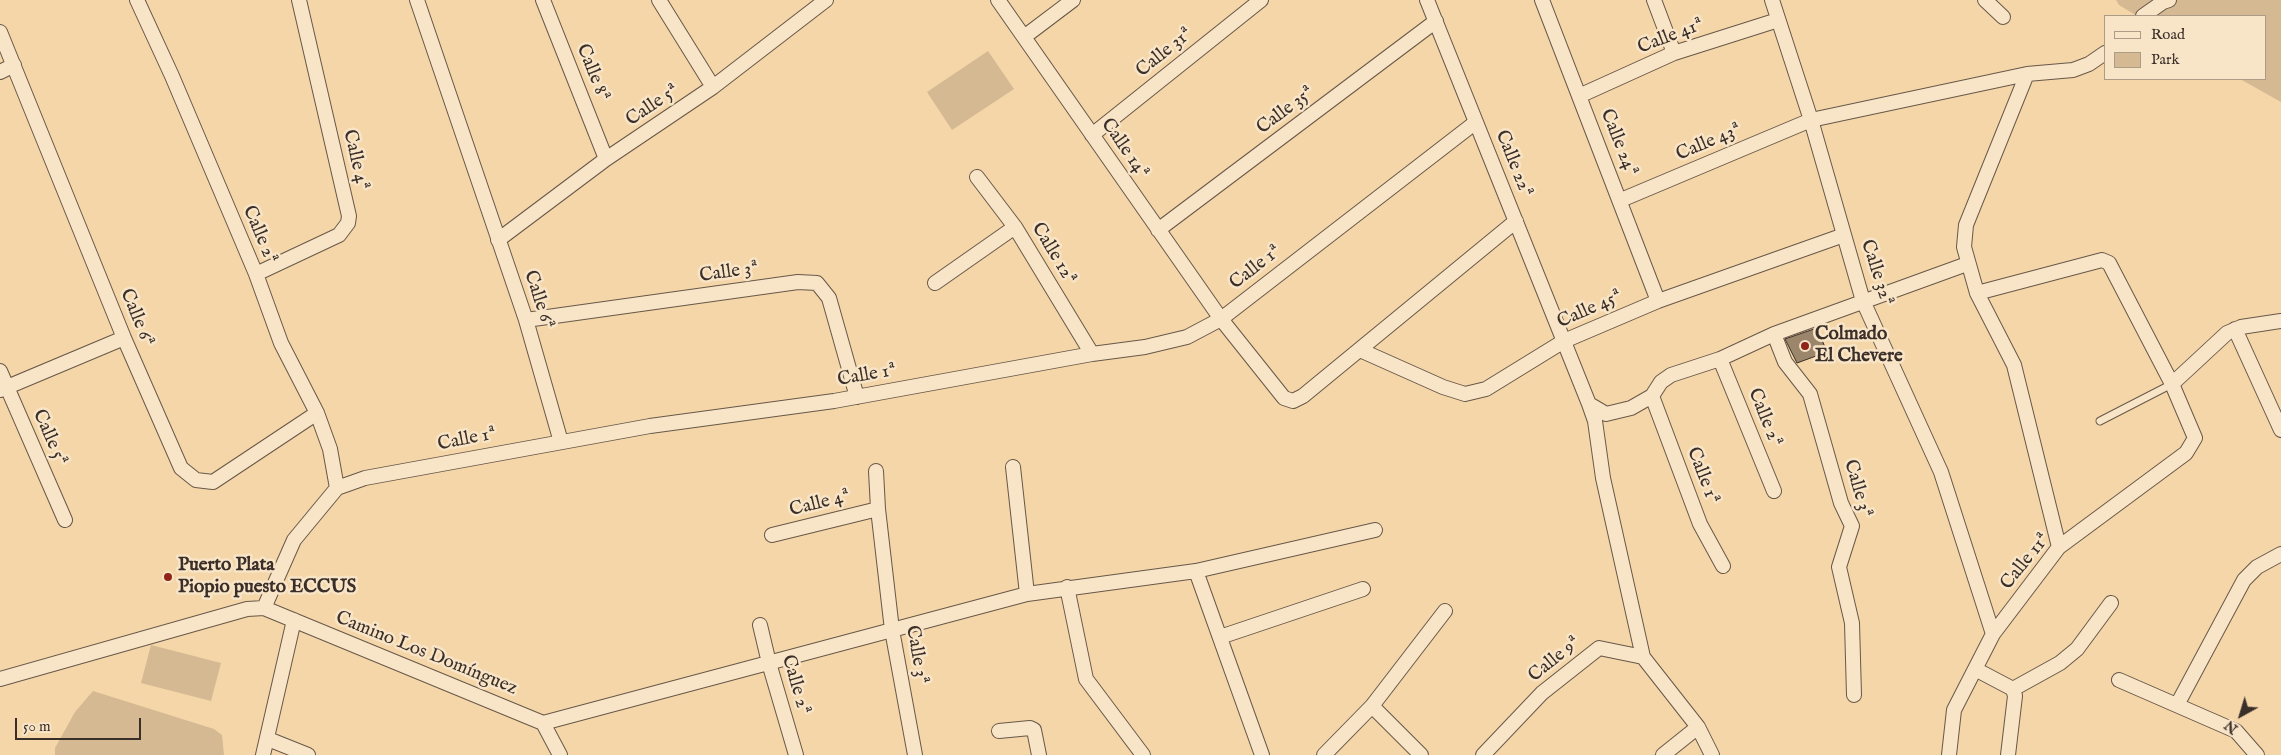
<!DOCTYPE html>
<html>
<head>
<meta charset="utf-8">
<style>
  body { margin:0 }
  #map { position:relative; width:2281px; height:755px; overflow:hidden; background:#f4d6a8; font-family:"IM FELL English",serif }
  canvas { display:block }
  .legend { position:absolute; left:2104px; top:15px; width:162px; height:65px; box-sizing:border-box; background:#f8e4c6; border:1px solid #ac9b87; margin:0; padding:6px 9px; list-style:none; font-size:15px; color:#3a2e29 }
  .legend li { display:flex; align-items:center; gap:10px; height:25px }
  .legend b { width:25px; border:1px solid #ac9b87 }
  .north { position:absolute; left:2216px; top:690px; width:50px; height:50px; -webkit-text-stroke:4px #f8e4c6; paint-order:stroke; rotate:219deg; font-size:14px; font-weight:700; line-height:20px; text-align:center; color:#3a2e29 }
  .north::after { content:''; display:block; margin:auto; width:18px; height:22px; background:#3a2e29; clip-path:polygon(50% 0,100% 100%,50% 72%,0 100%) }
  .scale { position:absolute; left:15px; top:718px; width:126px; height:22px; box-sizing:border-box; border:2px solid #3a2e29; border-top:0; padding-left:6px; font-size:15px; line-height:18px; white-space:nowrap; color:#3a2e29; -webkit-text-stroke:4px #f8e4c6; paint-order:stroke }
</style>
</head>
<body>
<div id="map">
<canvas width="2281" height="755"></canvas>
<ul class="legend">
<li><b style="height:6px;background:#f8e4c6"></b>Road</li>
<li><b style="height:14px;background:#d4b992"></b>Park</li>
</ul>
<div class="north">N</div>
<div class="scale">50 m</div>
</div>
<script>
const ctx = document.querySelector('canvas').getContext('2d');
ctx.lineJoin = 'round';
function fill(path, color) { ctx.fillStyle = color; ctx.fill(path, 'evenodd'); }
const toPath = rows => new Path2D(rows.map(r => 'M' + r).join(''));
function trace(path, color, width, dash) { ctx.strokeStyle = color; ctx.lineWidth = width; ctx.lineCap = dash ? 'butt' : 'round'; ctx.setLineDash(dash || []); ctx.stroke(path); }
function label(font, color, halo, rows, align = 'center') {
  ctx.font = font + ' "IM FELL English",serif'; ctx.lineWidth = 5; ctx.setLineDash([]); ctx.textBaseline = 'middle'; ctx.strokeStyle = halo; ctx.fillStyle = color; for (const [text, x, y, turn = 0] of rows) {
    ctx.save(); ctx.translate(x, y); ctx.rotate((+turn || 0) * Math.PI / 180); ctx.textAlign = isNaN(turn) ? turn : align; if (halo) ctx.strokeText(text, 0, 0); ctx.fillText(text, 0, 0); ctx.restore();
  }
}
fill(toPath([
  [2116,0,2281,0,2281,102,2240,79,2265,79,2265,16,2137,16,2119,5],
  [988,51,1014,89,952,130,927,92],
  [151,645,221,663,211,701,141,683],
  [93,691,214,729,222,735,224,755,55,755,55,748,75,712]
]), '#d4b992');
const building = toPath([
  [1817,328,1827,352,1797,363,1785,339,1817,328]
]);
fill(building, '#9b856b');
trace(building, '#3a2e29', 1);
const service = toPath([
  [2100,421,2172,384]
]);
const minor = toPath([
  [137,0,172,76,256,274,281,343,317,413,330,449,337,488],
  [417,0,526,320,561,442],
  [543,0,606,159],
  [659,0,713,87],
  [998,0,1221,319,1284,398,1293,401,1303,396,1516,221],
  [1427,0,1589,404,1595,421,1603,478,1643,657],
  [1542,0,1658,301],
  [1654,0,1674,53],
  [1772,0,1811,120,1863,301,1941,472,1993,634],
  [1985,0,2003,17],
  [2143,16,2163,2,2169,0],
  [0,32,124,338,181,468,196,480,213,482,317,413],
  [1024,37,1073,0],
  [0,72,14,65],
  [2027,74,1966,225,1964,247,1977,293,2014,365,2059,547],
  [1579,96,1674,53,1778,20],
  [1092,135,1261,0],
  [977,177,1015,227,1092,354],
  [1621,200,1811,120,2027,74,2073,70,2089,64,2105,53],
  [1158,230,1436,21],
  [498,240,606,159,713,87,826,0],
  [256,274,339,235,348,223,349,216,299,0],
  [935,283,1015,227],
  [526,320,798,282,817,283,829,298,857,397],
  [2235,329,2281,430],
  [1774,334,1785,362,1810,394,1841,503,1852,526,1839,567,1852,623,1854,695],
  [1360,350,1443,387,1465,394,1486,389,1564,341,1658,301,1844,235],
  [1720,359,1774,491],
  [0,371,65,520],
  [2172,384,2227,333,2241,327,2281,321],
  [0,390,124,338],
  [1652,396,1700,524,1723,566],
  [1589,404,1606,414,1631,408,1652,396,1661,382,1671,375,1720,359,1774,334,1967,264],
  [1013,467,1027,594],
  [876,471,878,509,892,630,915,755],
  [772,535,878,509],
  [1196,571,1262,755],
  [1067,587,1086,679,1143,755],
  [264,608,294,540,337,488,365,478,650,426,834,401,1092,354,1145,347,1187,337,1221,319,1476,122],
  [760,625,769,663,796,755],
  [1220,637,1363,589],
  [1975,669,2013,689,2015,696,2008,755],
  [0,679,247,609,264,608,543,723,560,755],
  [2119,680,2236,731,2257,755],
  [2013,689,2060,663,2077,649,2111,603],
  [2177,705,2244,580,2257,567,2281,554],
  [1372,706,1421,755],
  [543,723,1027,594,1196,571,1375,530],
  [999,731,1030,728,1034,730,1039,755],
  [268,739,308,755],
  [263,755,294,620],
  [1324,755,1372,706,1445,611],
  [1483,755,1542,693,1599,648,1643,657,1698,727,1712,755],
  [1663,755,1698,727],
  [1949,755,1954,710,1993,634,2059,547,2186,453,2195,438,2172,384,2109,263,2102,260,1977,293]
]);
trace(service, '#685849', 9);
trace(minor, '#685849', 16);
trace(service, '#f8e4c6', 7);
trace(minor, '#f8e4c6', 14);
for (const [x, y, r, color] of [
  [1805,346,5,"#8f2418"],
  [168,577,5,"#8f2418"]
]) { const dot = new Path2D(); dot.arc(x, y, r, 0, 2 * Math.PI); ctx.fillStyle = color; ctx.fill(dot); trace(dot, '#f8e4c6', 2); }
label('19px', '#3a2e29', '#f8e4c6', [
  ["Calle 41ª",1671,37,-21],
  ["Calle 31ª",1165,53,-39],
  ["Calle 8ª",592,73,68],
  ["Calle 5ª",653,106,-34],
  ["Calle 35ª",1286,111,-37],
  ["Calle 24ª",1618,143,68],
  ["Calle 43ª",1709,143,-23],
  ["Calle 14ª",1124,149,55],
  ["Calle 4ª",355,160,77],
  ["Calle 22ª",1513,164,68],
  ["Calle 2ª",259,235,67],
  ["Calle 12ª",1053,254,59],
  ["Calle 1ª",1256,268,-38],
  ["Calle 3ª",729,273,-8],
  ["Calle 32ª",1876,273,72],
  ["Calle 6ª",538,300,72],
  ["Calle 45ª",1590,310,-24],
  ["Calle 6ª",136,318,68],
  ["Calle 1ª",867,376,-10],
  ["Calle 2ª",1764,418,68],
  ["Calle 5ª",49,438,66],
  ["Calle 1ª",467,440,-11],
  ["Calle 1ª",1702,476,69],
  ["Calle 3ª",1857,489,74],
  ["Calle 4ª",820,504,-14],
  ["Calle 11ª",2026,562,-51],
  ["Camino Los Domínguez",426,654,22],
  ["Calle 3ª",916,655,80],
  ["Calle 9ª",1555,660,-39],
  ["Calle 2ª",795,685,74]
]);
label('bold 19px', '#3a2e29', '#f8e4c6', [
  ["Colmado",1815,335],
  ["El Chevere",1815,357],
  ["Puerto Plata",178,566],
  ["Piopio puesto ECCUS",178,588]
], 'left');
</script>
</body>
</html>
